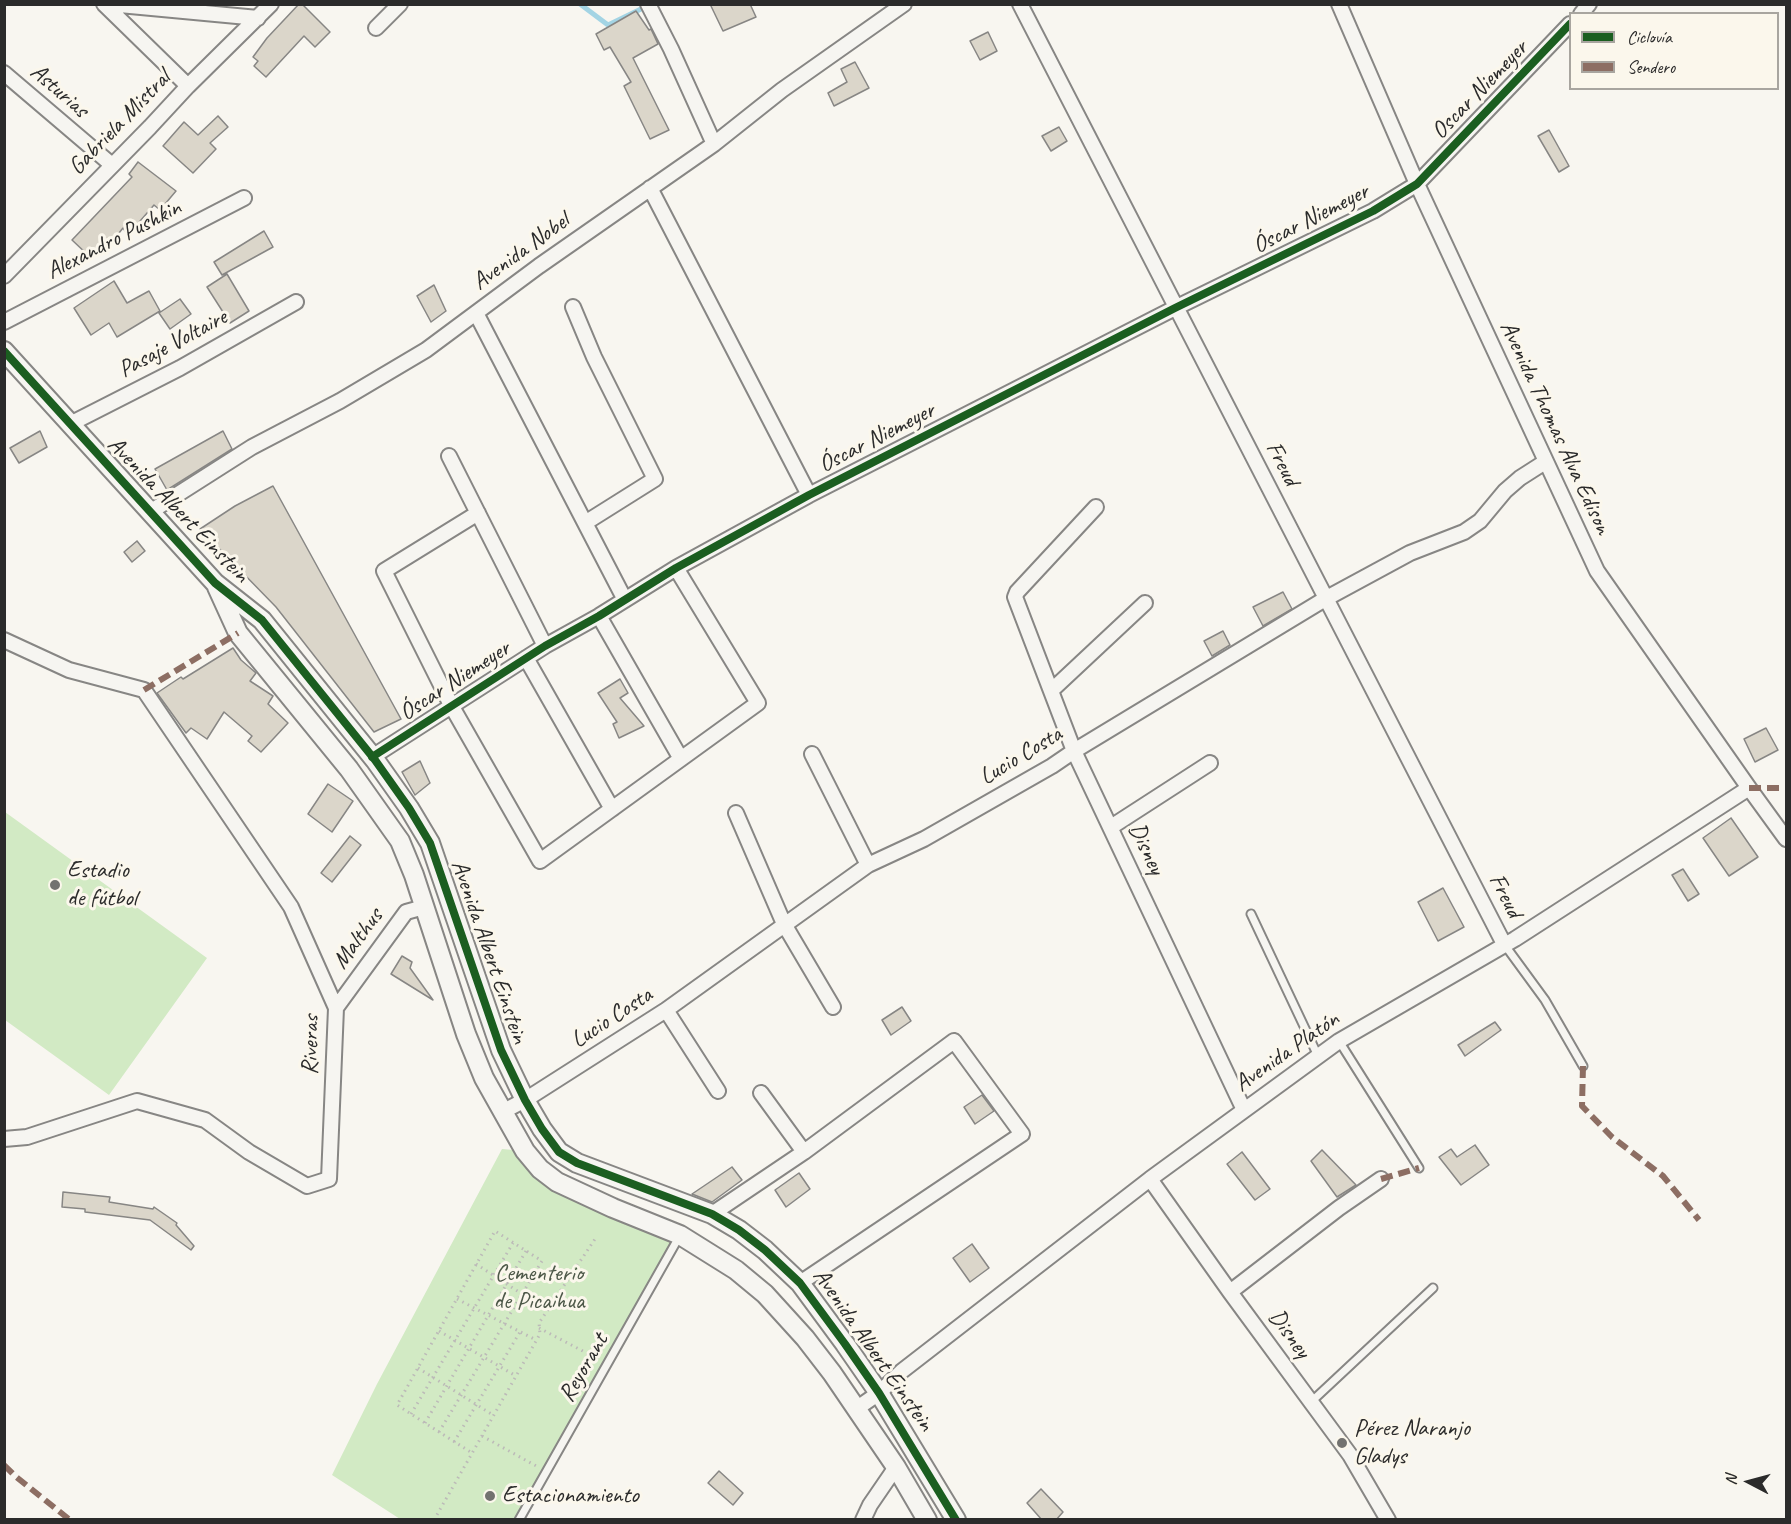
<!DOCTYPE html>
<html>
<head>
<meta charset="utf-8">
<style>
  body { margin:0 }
  #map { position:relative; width:1791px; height:1524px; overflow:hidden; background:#f8f6f0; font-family:Caveat,sans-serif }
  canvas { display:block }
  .frame { position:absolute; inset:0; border:6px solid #2b2b2b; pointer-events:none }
  .legend { position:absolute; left:1569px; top:12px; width:210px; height:78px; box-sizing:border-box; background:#fbf7ec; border:2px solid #a8a59f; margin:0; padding:8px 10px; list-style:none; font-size:18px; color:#2b2b2b }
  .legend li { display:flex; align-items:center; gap:12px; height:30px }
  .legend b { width:30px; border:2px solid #a8a59f }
  .north { position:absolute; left:1719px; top:1452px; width:60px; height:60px; -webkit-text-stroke:4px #fbf7ec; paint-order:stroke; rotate:276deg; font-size:16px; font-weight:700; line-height:24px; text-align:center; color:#2b2b2b }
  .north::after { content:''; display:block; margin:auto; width:21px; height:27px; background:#2b2b2b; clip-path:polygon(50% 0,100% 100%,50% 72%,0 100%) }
</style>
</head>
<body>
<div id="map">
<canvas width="1791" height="1524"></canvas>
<div class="frame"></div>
<ul class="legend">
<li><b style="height:8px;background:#1b5e20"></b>Ciclovía</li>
<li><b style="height:8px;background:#8d6e63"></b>Sendero</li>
</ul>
<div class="north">N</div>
</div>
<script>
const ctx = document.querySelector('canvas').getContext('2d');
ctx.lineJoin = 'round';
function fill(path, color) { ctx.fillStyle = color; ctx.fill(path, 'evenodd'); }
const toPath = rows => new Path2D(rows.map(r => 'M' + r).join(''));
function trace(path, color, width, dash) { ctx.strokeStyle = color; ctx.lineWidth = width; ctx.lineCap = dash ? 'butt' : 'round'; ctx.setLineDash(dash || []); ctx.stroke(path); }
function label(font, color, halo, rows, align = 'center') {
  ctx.font = font + ' Caveat,sans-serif'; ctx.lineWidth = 6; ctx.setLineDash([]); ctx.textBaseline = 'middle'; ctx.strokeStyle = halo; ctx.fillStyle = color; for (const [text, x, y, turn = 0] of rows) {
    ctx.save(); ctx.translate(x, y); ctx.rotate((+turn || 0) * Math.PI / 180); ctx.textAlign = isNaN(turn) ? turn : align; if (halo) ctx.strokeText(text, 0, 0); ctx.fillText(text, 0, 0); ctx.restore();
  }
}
fill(toPath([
  [5,812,207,958,109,1095,5,1020],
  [502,1149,525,1151,541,1169,680,1235,519,1519,400,1519,332,1475,377,1384]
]), '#d2eac4');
trace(toPath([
  [580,4,608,25,641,9]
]), '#a3d4e4', 5);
const building = toPath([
  [299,4,302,4,330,32,315,47,304,36,266,77,254,66,258,61,253,57,267,38,299,4],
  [710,4,750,4,756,17,723,31,710,4],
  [636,11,649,30,651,29,658,44,633,58,669,130,650,139,624,86,631,82,610,47,604,50,596,34,636,11],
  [988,32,997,51,980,60,970,41,988,32],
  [855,62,869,88,834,106,828,93,847,82,841,69,855,62],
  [218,116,228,127,210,143,216,149,193,173,163,146,184,122,198,135,218,116],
  [1059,127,1067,141,1051,151,1042,136,1059,127],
  [1549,130,1569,166,1559,172,1538,136,1549,130],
  [138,162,176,191,160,210,154,205,128,235,123,228,102,254,96,249,89,256,72,240,132,177,129,174,138,162],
  [264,231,273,247,222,275,214,262,264,231],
  [227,274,249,311,230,323,207,287,227,274],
  [114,281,127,303,149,291,160,311,117,337,109,323,91,335,74,308,114,281],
  [434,285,446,311,431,322,417,296,434,285],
  [180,299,191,314,170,329,159,313,180,299],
  [40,431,47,447,19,463,10,448,40,431],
  [223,431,232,449,167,490,155,469,223,431],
  [273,486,401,719,374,732,276,607,200,529,235,506,273,486],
  [137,541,145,551,132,562,124,552,137,541],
  [1283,592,1292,609,1263,626,1253,607,1283,592],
  [1223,631,1230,645,1212,656,1204,641,1223,631],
  [233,648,241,660,256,673,250,681,273,696,268,704,288,723,261,752,248,741,252,736,224,712,207,739,191,728,186,733,157,693,181,677,183,679,233,648],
  [620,679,628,693,620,698,644,726,619,738,613,724,617,722,598,693,620,679],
  [1766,728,1778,750,1755,762,1744,739,1766,728],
  [420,761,430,783,415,795,402,772,420,761],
  [328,784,353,801,332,832,308,814,328,784],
  [1731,818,1758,857,1729,876,1703,838,1731,818],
  [350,836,361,845,332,882,321,873,350,836],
  [1683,869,1699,894,1688,901,1672,875,1683,869],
  [1443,888,1464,927,1438,941,1418,902,1443,888],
  [402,956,412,962,410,968,433,1000,391,974,402,956],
  [902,1007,911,1021,891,1035,882,1020,902,1007],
  [1495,1022,1501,1030,1465,1056,1458,1045,1495,1022],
  [982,1095,994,1111,975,1124,964,1107,982,1095],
  [1475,1145,1489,1165,1461,1185,1439,1157,1451,1149,1457,1157,1475,1145],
  [1322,1150,1356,1185,1337,1197,1311,1161,1322,1150],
  [1242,1152,1270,1189,1255,1200,1227,1164,1242,1152],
  [732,1167,742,1180,712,1202,692,1194,732,1167],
  [799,1173,810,1189,786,1207,775,1190,799,1173],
  [63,1192,110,1197,109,1202,153,1209,154,1207,177,1223,176,1225,194,1246,191,1250,150,1220,85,1212,85,1209,62,1207,63,1192],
  [972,1244,989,1268,970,1282,953,1258,972,1244],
  [719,1471,743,1493,733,1505,708,1483,719,1471],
  [1041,1489,1063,1512,1056,1520,1042,1520,1027,1503,1041,1489]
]);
fill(building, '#dbd6ca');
trace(building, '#878684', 1.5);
const lane = toPath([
  [1251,914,1318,1056],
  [1504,944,1545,1000,1583,1066],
  [1339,1041,1419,1168],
  [1311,1402,1433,1288],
  [519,1520,679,1237]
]);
const street = toPath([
  [104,4,188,86],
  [109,4,258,18],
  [648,4,671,49,714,144],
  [1020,4,1504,944],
  [1339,4,1417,184,1597,571,1749,788,1786,839],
  [1581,14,1589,4],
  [376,28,400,4],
  [4,73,112,165],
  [650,188,809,495],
  [4,276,150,127,188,86,271,4],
  [573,307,594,357,655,479,585,523],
  [476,313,625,600],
  [4,322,244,198],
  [70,424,180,368,296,302],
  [449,456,545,646],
  [1096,507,1017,592,1015,597,1074,751,1244,1110],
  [150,512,252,447,340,401,426,350,539,266,714,144,782,90,904,4],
  [478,513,384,571,451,705,540,861,758,703,676,568],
  [599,616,681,759],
  [4,640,69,670,144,690,291,907,336,1008,329,1179,307,1186,249,1152,205,1120,137,1101,27,1137,4,1139],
  [526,658,612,809],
  [1052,690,1145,603],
  [812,754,868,865],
  [372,757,545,646,599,616,676,568,809,495,1175,308,1373,211,1417,184,1570,24],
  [736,813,784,924,833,1007],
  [1111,827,1210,763],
  [336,1008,406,912,424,907],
  [666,1010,718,1091],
  [761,1093,804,1152],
  [502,1112,525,1100,666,1010,868,865,924,839,1052,766,1074,751,1325,599,1410,553,1464,532,1480,521,1505,491,1520,478,1545,462],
  [1150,1179,1230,1292,1350,1455,1388,1520],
  [712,1214,804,1152,954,1041,1022,1134,800,1283],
  [1230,1292,1339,1208,1381,1179],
  [856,1409,879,1393,902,1371,1150,1179,1339,1041,1515,939,1749,788],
  [863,1520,870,1505,896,1467]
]);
const secondary = toPath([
  [4,351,215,583,262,620,375,760,409,808,430,843,501,1050,525,1100,542,1129,559,1152,577,1163,712,1214,739,1230,765,1250,800,1283,845,1344,879,1393,956,1520],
  [217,587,238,633,349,769,400,841,414,875,466,1034,484,1078,525,1151,540,1169,557,1182,613,1208,680,1235,736,1270,765,1294,805,1338,832,1373,896,1467,927,1520]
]);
trace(lane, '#878684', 11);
trace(street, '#878684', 18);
trace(secondary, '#878684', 22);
trace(toPath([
  [476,1264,522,1294],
  [457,1299,536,1340],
  [539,1328,598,1359],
  [439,1331,516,1376],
  [418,1368,493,1415],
  [411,1414,513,1243],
  [425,1423,526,1251],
  [439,1432,542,1261,495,1231,397,1405,472,1453],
  [482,1436,538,1467],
  [454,1442,520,1332],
  [434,1520,540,1334,539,1323,597,1236]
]), '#bcbab8', 3, [1.5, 4.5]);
trace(lane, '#f6f5f1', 7);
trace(street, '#f6f5f1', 14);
trace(secondary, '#f6f5f1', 18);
trace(toPath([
  [144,690,238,633],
  [1749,788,1786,788],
  [1583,1066,1582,1106,1612,1137,1663,1176,1699,1220],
  [1381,1179,1419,1168],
  [4,1465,15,1476,70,1520]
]), '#8d6e63', 6, [12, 6]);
trace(toPath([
  [4,351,215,583,262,620,375,760,409,808,430,843,501,1050,525,1100,542,1129,559,1152,577,1163,712,1214,739,1230,765,1250,800,1283,845,1344,879,1393,956,1520],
  [372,757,545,646,599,616,676,568,809,495,1175,308,1373,211,1417,184,1570,24]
]), '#1b5e20', 8);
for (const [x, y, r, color] of [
  [55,885,6,"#737270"],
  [1342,1443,6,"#737270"],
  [490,1496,6,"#737270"]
]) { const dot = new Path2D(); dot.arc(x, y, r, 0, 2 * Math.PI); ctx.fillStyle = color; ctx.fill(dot); trace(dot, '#fbf7ec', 2); }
label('24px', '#2b2b2b', '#fbf7ec', [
  ["Oscar Niemeyer",1480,90,-46],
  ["Asturias",59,91,41],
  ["Gabriela Mistral",120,123,-46],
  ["Óscar Niemeyer",1311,219,-27],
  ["Alexandro Pushkin",114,240,-27],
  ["Avenida Nobel",521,252,-36],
  ["Pasaje Voltaire",173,344,-28],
  ["Avenida Thomas Alva Edison",1555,428,65],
  ["Óscar Niemeyer",877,438,-27],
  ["Freud",1282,464,63],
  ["Avenida Albert Einstein",178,510,46],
  ["Óscar Niemeyer",455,681,-33],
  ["Lucio Costa",1021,756,-31],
  ["Disney",1146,849,65],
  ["Freud",1505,896,63],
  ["Malthus",358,939,-54],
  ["Avenida Albert Einstein",489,952,71],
  ["Lucio Costa",612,1018,-33],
  ["Riveras",311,1045,-89],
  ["Avenida Platón",1287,1052,-35],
  ["Disney",1289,1334,54],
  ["Avenida Albert Einstein",873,1350,55],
  ["Reyorant",584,1368,-60]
]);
label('24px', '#2b2b2b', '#fbf7ec', [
  ["Estadio",67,871],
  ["de fútbol",67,899],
  ["Pérez Naranjo",1354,1429],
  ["Gladys",1354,1457],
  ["Estacionamiento",502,1496]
], 'left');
label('24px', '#4d5848', '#fbf7ec', [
  ["Cementerio",539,1274],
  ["de Picaihua",539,1302]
]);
</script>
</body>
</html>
